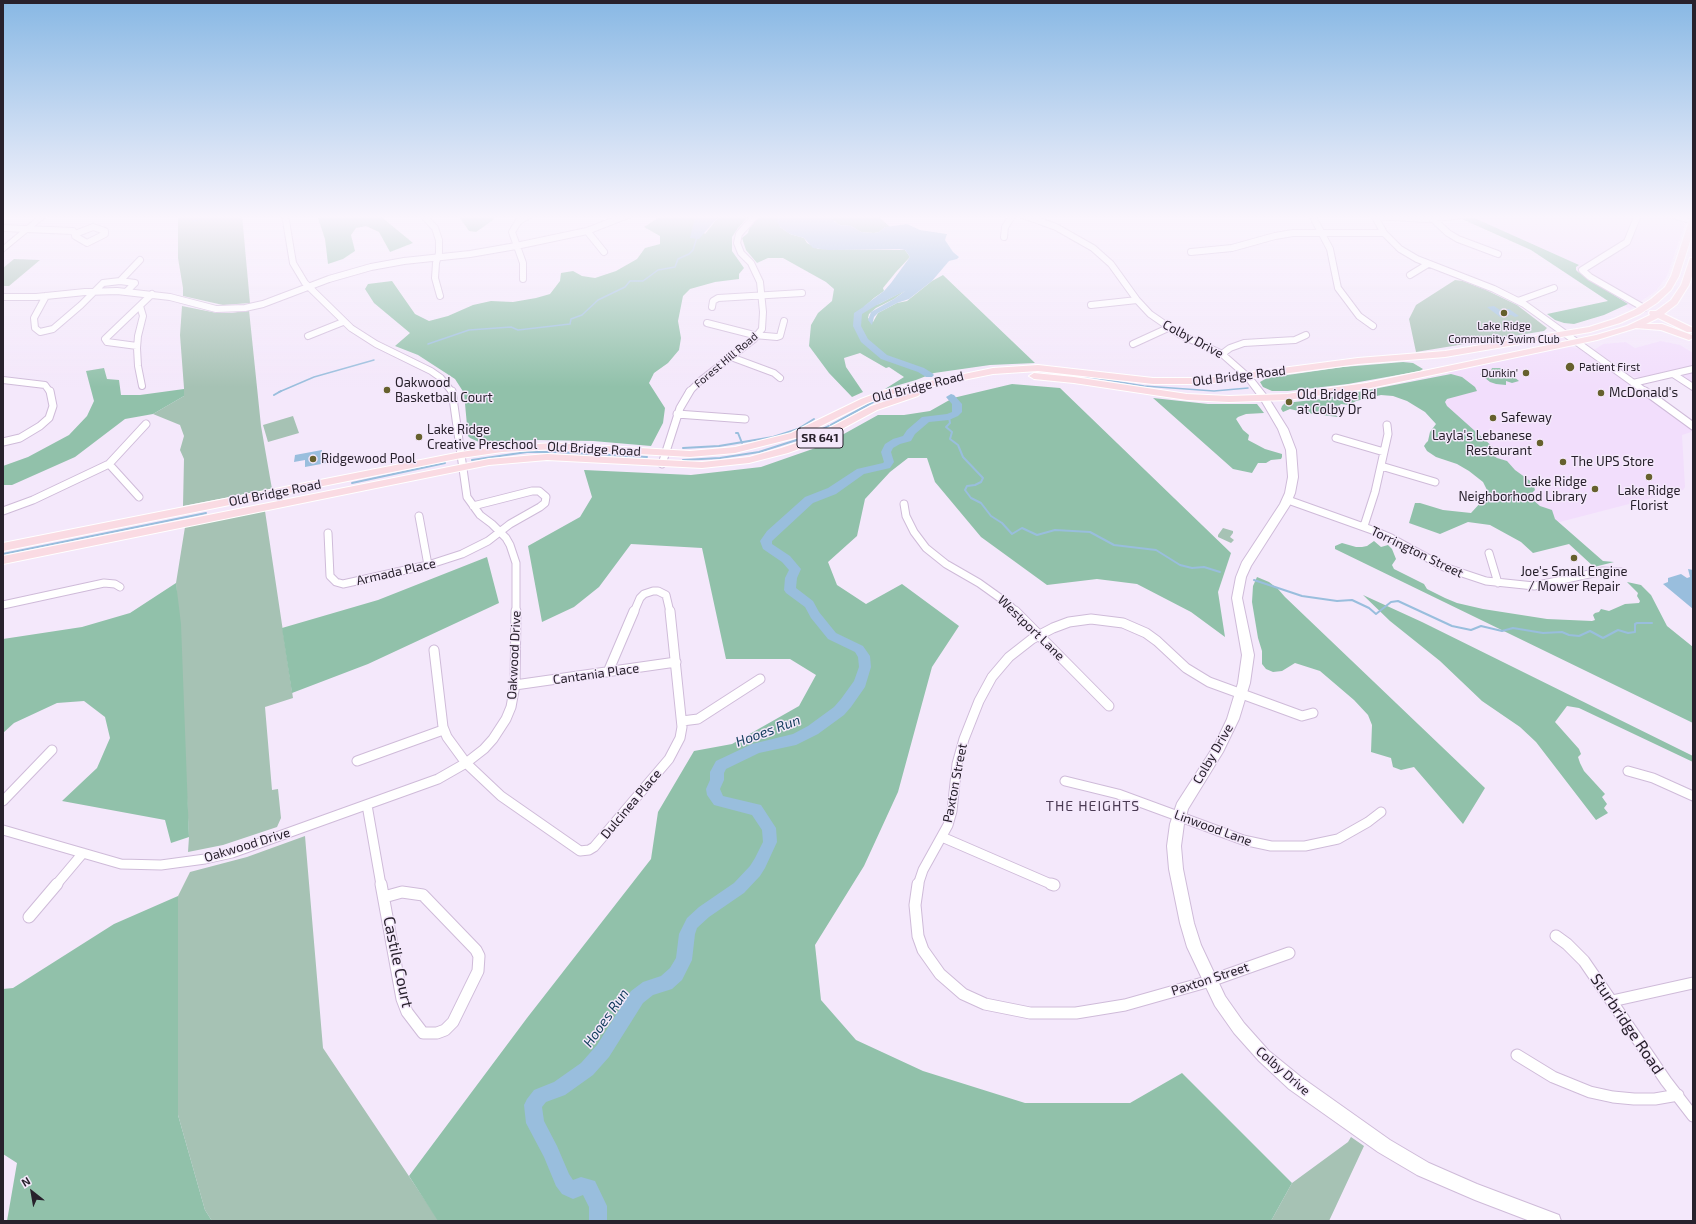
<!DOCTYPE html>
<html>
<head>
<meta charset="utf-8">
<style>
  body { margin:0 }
  #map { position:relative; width:1696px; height:1224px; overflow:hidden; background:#f4e8fb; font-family:"Exo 2",sans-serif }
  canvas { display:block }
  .frame { position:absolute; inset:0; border:4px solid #28212c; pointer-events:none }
  .north { position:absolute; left:12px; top:1172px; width:40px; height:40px; -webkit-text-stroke:3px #f4e8fb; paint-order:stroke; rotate:329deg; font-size:11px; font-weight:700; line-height:16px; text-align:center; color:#28212c }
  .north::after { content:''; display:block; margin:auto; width:14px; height:18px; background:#28212c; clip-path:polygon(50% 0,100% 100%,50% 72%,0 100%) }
</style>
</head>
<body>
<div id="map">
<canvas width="1696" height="1224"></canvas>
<div class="frame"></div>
<div class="north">N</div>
</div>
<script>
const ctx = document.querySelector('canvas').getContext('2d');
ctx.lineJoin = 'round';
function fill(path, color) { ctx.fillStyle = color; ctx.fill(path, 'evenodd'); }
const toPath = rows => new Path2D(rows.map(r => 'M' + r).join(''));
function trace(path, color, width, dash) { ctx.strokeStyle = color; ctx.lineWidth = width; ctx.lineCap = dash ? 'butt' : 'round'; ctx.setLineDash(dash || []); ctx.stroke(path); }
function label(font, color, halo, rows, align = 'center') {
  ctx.font = font + ' "Exo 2",sans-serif'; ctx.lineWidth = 3; ctx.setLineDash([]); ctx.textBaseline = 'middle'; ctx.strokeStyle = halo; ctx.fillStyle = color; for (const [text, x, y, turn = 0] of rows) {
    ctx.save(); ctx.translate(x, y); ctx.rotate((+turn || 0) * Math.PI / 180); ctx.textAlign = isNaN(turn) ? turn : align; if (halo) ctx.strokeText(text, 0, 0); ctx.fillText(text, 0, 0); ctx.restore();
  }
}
fill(toPath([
  [1658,215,1681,221,1685,224,1667,276,1656,291,1630,309,1564,268,1572,263,1469,216],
  [1661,341,1680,345,1693,353,1693,385,1673,371,1640,378,1634,377,1627,374,1594,350,1603,344,1626,342,1635,348],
  [1568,346,1580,349,1692,430,1691,432,1682,435,1685,487,1683,490,1552,524,1398,384,1450,374,1448,372,1473,365]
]), '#f2defc');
fill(toPath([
  [178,215,242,215,250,303,223,305,183,296,183,288,178,258],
  [14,259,40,260,9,286,3,286,3,268],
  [1455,280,1463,281,1486,290,1517,305,1547,328,1544,331,1416,352,1409,319,1416,305],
  [182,306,217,313,232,313,249,310,261,426,272,489,183,506,184,459,180,450,184,436,180,425,153,414,184,396,184,388,180,335],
  [293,416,299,433,268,442,263,425],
  [265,511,293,698,265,707,272,790,278,789,281,818,277,827,223,845,188,852,189,837,176,583,185,527],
  [1223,528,1233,531,1233,533,1230,537,1234,540,1231,543,1218,537,1218,535],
  [305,836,323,1048,439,1221,212,1221,205,1210,178,1115,178,896,190,872,247,857],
  [1351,1137,1364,1146,1329,1221,1271,1221,1292,1183,1348,1142]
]), '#a6c2b4');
fill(toPath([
  [317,215,379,215,413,243,390,252,379,232,366,226,356,228,351,235,355,251,343,259,328,264,325,239],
  [458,215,495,215,493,220,476,232,469,231],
  [666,215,698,215,694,221,705,234,720,215,750,215,738,228,732,237,732,251,744,268,739,274,739,279,715,282,690,289,683,296,678,321,681,338,679,350,668,363,654,373,649,383,665,408,663,423,651,446,593,441,536,440,479,442,470,438,468,436,464,393,455,379,418,355,395,346,410,333,374,303,365,289,368,284,392,281,415,314,429,321,448,316,473,305,491,301,513,302,536,298,550,294,560,281,561,273,573,271,582,276,595,278,616,271,637,259,645,248,660,244,660,236,644,227,658,218],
  [760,215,780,215,778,218,780,227,790,234,804,238,807,243,818,249,905,250,910,257,896,272,883,288,884,291,874,298,863,308,879,304,906,290,894,299,876,308,869,314,868,318,873,322,878,313,897,303,907,301,932,281,943,275,1035,363,990,365,934,373,916,380,885,389,904,377,889,367,886,368,860,353,844,358,846,367,863,392,852,397,829,373,809,346,811,325,818,313,832,301,834,289,826,282,783,258,768,258,757,263,746,250,742,238,748,233,749,229],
  [830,215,877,215,890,227,885,227,879,232,874,233,861,232,851,226,840,225,834,221],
  [1472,217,1579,265,1576,267,1576,270,1578,272,1628,304,1604,315,1574,324,1564,323,1555,320,1547,314,1608,301,1531,250,1462,219],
  [1403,362,1413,363,1423,369,1420,371,1348,384,1288,391,1272,391,1263,387,1260,382,1267,378,1343,367],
  [104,368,107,379,119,380,121,395,140,395,184,389,184,396,153,414,125,419,75,457,12,485,3,485,3,466,28,457,69,435,87,416,94,401,86,371],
  [1492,368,1503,368,1519,381,1512,383,1506,381,1506,385,1496,384,1490,382,1480,374,1483,373,1489,375],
  [1451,374,1462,377,1475,387,1477,391,1447,399,1445,402,1447,406,1494,448,1489,451,1490,453,1497,458,1507,461,1515,470,1533,483,1535,490,1531,494,1533,500,1540,506,1552,510,1555,519,1603,561,1614,562,1594,567,1569,544,1533,553,1521,542,1490,525,1468,522,1440,534,1409,523,1415,503,1420,503,1443,510,1471,513,1483,500,1487,490,1483,482,1469,471,1457,464,1436,457,1427,451,1424,446,1426,443,1428,441,1430,432,1436,424,1425,412,1407,401,1393,396,1381,395,1356,401,1349,405,1341,404,1332,412,1338,417,1307,413,1290,409,1283,412,1281,409,1282,406,1285,403,1322,399],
  [1012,384,1060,388,1231,553,1218,592,1225,637,1191,612,1137,584,1097,579,1047,585,981,537,935,482,927,458,908,458,890,472,865,499,857,536,828,562,837,585,866,604,902,584,959,626,932,667,898,792,864,866,815,945,821,1000,856,1040,923,1071,1025,1103,1130,1103,1182,1073,1292,1183,1271,1221,438,1221,409,1176,527,1018,651,859,658,812,694,751,732,744,799,706,816,675,790,659,726,659,702,548,631,544,599,587,574,607,542,622,528,546,580,517,592,497,584,470,691,475,761,467,824,445,878,415,904,415,930,411,953,398],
  [1153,398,1208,404,1257,404,1264,413,1246,414,1238,417,1236,419,1243,430,1249,435,1248,440,1265,449,1282,454,1282,457,1281,459,1271,460,1266,463,1258,463,1252,473,1233,469],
  [1374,541,1381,547,1388,545,1392,549,1396,559,1392,565,1394,569,1424,584,1427,589,1445,598,1457,603,1483,609,1547,619,1592,621,1595,620,1593,615,1595,613,1599,612,1601,609,1609,611,1625,604,1639,603,1640,601,1637,596,1638,593,1627,582,1641,585,1651,595,1667,626,1693,647,1693,723,1335,549,1335,546,1342,543,1356,547,1362,547,1367,546],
  [487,557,499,603,368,664,292,693,282,628,378,600],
  [1257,577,1269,582,1278,589,1285,597,1485,788,1463,824,1414,767,1401,770,1393,767,1391,758,1371,752,1372,725,1368,715,1354,700,1320,671,1295,663,1282,671,1273,672,1266,669,1262,664,1262,651,1258,638,1252,602,1253,586],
  [176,583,181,624,189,837,171,843,165,820,62,801,97,768,110,738,105,717,84,701,57,703,14,723,3,733,3,639,82,627,130,613],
  [1363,595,1422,622,1693,756,1693,762,1579,708,1567,706,1555,722,1579,749,1581,754,1578,757,1580,763,1584,771,1605,794,1602,797,1607,804,1604,808,1608,813,1596,820,1536,742,1520,727,1482,701,1440,661,1390,621],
  [178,896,178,1115,205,1210,212,1221,7,1221,17,1163,3,1154,3,989,13,988,114,924]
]), '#91c1aa');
fill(toPath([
  [698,215,720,215,699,239,690,238,694,221],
  [780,215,830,215,834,221,840,225,851,226,861,232,874,233,879,232,885,227,907,224,920,230,947,234,945,240,953,252,959,257,957,259,949,261,932,281,909,299,897,303,878,313,874,317,872,325,868,320,871,312,894,299,905,291,879,304,863,309,864,306,884,291,891,283,910,257,905,250,899,249,828,250,813,248,804,238,790,234,780,227,777,221],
  [1494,306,1500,310,1509,309,1519,316,1515,317,1511,315,1500,317,1487,307],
  [322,450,322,457,332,455,332,462,305,467,305,460,294,462,295,455],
  [1688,569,1693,570,1693,609,1663,584,1668,582,1668,578,1681,574,1687,578,1690,577]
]), '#99bedd');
trace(toPath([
  [193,221,212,215],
  [428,344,469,330,511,327,518,330,570,324,571,319,582,315,598,300,625,287,630,281,643,281,658,270,675,267,678,259,689,254,693,250,697,237],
  [1029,371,1045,371],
  [1083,376,1144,386,1214,391,1248,388],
  [279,392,314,377,374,360]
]), '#99bedd', 1.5);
trace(toPath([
  [274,395,281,391],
  [949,417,950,423,946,427,952,432,950,439,958,445,963,457,983,478,981,482,975,485,967,486,965,490,971,498,981,503,991,516,1002,523,1012,534,1022,528,1037,535,1055,530,1090,532,1114,545,1156,550,1180,565,1192,568,1204,567,1220,572],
  [831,425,875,401],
  [736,433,738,433,742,443],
  [683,448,719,446,773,437,798,429,814,419],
  [472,460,527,452,556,452,647,457],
  [683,460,720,458,759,452,806,437,829,426],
  [352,483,445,463],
  [3,554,206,513],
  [1254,580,1302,596,1337,601,1352,600,1369,608,1376,614,1391,602,1398,601,1452,626,1471,630,1481,626,1502,631,1513,628,1543,633,1562,632,1569,635,1579,636,1590,631,1603,638,1618,630,1628,633,1635,632,1635,624,1637,623,1652,623]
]), '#99bedd', 2);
fill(toPath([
  [877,298,880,299,881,301,880,303,862,314,861,326,868,339,887,355,924,368,932,373,934,375,932,377,926,377,918,372,881,359,861,342,853,326,854,313,877,298],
  [951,394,954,395,962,404,962,412,958,416,949,420,929,422,915,434,911,441,900,444,893,448,891,452,894,462,890,468,864,474,836,494,813,503,772,541,772,544,790,556,801,569,797,578,796,588,813,601,819,612,836,633,863,646,870,656,871,667,865,687,851,707,844,715,818,734,796,745,759,753,726,769,724,773,724,780,720,789,723,796,761,805,776,828,777,842,765,868,760,876,744,893,709,917,697,928,695,934,692,960,682,980,672,989,653,995,643,1003,609,1057,593,1075,565,1095,546,1102,542,1107,544,1121,557,1146,569,1174,573,1180,581,1177,595,1181,607,1206,607,1221,589,1221,589,1207,583,1195,573,1199,562,1194,556,1186,544,1157,526,1123,524,1105,527,1099,534,1090,554,1082,581,1063,597,1045,631,991,643,982,661,976,670,968,676,958,679,934,687,918,699,907,734,883,750,866,755,858,763,842,762,830,752,815,714,805,707,795,706,789,710,780,710,772,716,761,752,744,793,734,808,726,834,707,841,699,854,681,859,667,858,657,855,652,828,639,811,618,805,607,786,593,784,590,785,578,789,570,782,562,763,549,760,541,767,531,805,497,828,488,857,469,883,463,884,462,881,452,885,444,893,439,903,436,907,430,922,417,947,414,952,412,952,404,946,397,951,394]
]), '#99bedd');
const streetFar3 = toPath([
  [285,215,293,263,305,283,351,328,376,344,431,371,441,378,452,392],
  [423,215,435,228,439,240,439,253,436,263,435,278,440,296],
  [1023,215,1056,227,1093,248,1111,264,1137,300,1150,314,1179,334,1222,354,1247,376],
  [1312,215,1330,249,1338,288,1359,316,1373,326],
  [1374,215,1384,233,1400,249,1417,259,1494,289,1524,304,1646,392],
  [1638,215,1627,242,1582,270,1590,277,1644,308],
  [1374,216,1426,219,1463,215],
  [1433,219,1448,233,1458,239,1498,254],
  [93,227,105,231,105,234,87,243,75,236,75,234,93,227],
  [3,228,73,231,75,234],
  [587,231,604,252],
  [1004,237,1005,227,1013,215],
  [1191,252,1232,248,1275,236,1293,233,1384,233],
  [1410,275,1428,264],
  [523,279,523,263,512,232,518,222,529,215],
  [120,281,140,260],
  [46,296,34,318,35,328,40,332,53,329,81,305,103,283,120,281,135,283,127,291],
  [3,297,36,297,85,292,117,291,170,297,216,309,245,308,263,304,329,279,371,267,404,261,470,254,516,246,587,231,628,215],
  [1518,301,1554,288],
  [1091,305,1137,300],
  [140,306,143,316,138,336,137,348,138,366,142,386],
  [712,307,713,301,718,298,802,293],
  [707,323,754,335,777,337,780,336,784,321],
  [308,336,343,322],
  [1133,344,1168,328],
  [137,346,107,342,105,339,152,294],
  [1222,354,1230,348,1244,343,1295,340,1306,335],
  [731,357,774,373,780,378],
  [1673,374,1693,387],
  [3,380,45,385,50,392],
  [1633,383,1693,369],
  [689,392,700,381,754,339,762,329,763,312,760,282,751,263,741,253,737,243,739,234,756,215]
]);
const streetFar2 = toPath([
  [452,391,467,497,480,515,492,524,506,538,510,545,516,563,516,612],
  [1645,391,1693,426],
  [677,414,745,419],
  [1336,438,1384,452],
  [3,442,20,438,40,426,49,418,53,406,50,391],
  [109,464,139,497],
  [662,464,680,408,690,391],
  [1381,466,1435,482],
  [1288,500,1372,530,1391,538,1444,567,1486,581,1534,586,1603,571,1621,572],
  [904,504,906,516,914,532,926,548,946,564,979,583,1007,603,1016,612],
  [3,511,33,500,109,464,146,424],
  [419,516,428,565],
  [1364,526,1375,492,1388,434,1387,425],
  [328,533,330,576,336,582,343,584,428,565,462,554,488,541,510,524,540,507,545,503,546,497,539,491,532,491,473,506],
  [1489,553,1498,583],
  [3,605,104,583,115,584,120,587],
  [634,612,640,598,644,594,653,591,658,591,666,595,670,612]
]);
const streetFar1 = toPath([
  [1015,611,1109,706],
  [434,650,443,727,447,737,466,763,501,796,580,851,589,850,594,847,669,759,680,738,682,727,670,611],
  [608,672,634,611],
  [515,685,676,662],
  [682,721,698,719,760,679],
  [357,761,443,730],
  [1628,771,1653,778,1693,796],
  [1065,781,1118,794,1243,840,1271,846,1305,846,1338,839,1368,822,1381,812],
  [3,801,52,750],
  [367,805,381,885],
  [3,830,121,864,161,865,205,859,232,853,438,779,466,763,484,749,493,739,506,719,511,707,515,685,516,611],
  [942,837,1053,885],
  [56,885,83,853],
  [918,885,923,870,948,825,952,811,957,764,964,739,979,701,992,677,1009,657,1032,639,1053,628,1069,622,1091,619,1123,623,1146,633,1157,641,1186,668,1209,682,1302,716,1313,713]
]);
const street = toPath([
  [381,884,402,999,407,1012,423,1033,437,1033,445,1030,453,1022,478,971,479,956,476,950,423,895,402,892,384,897],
  [918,884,915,905,918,936,923,950,940,974,963,994,985,1004,1030,1013,1076,1013,1125,1005,1210,981,1289,953],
  [1051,884,1054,885],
  [29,917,57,884],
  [1556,936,1567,944,1584,961,1666,1081,1693,1116],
  [1612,1001,1693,983],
  [1517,1055,1553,1077,1590,1092,1613,1097,1634,1099,1655,1099,1678,1095]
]);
const secondary = toPath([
  [40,215,48,215,3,252,3,246,40,215],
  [1663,215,1676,215,1693,220,1693,224,1663,215],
  [1247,373,1250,374,1268,397,1288,429,1296,450,1298,477,1295,493,1290,505,1251,566,1246,577,1242,598,1254,655,1250,683,1239,719,1223,752,1188,809,1184,824,1181,846,1183,869,1194,923,1201,945,1225,996,1244,1023,1269,1051,1301,1077,1390,1140,1429,1163,1477,1184,1559,1215,1561,1221,1530,1221,1475,1200,1417,1175,1378,1152,1289,1089,1259,1061,1234,1033,1215,1006,1187,947,1180,923,1169,869,1167,846,1170,824,1177,803,1215,744,1227,719,1238,683,1242,655,1232,598,1236,577,1242,562,1280,504,1285,493,1288,477,1286,450,1278,429,1261,400,1243,376,1247,373]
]);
const primary = toPath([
  [1690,218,1693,218,1693,232,1679,276,1671,290,1657,303,1640,314,1620,323,1590,332,1445,357,1358,364,1206,384,1153,384,1038,371,993,374,888,395,867,403,799,437,735,453,690,457,555,449,502,452,461,458,3,551,3,543,461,452,502,446,555,443,690,451,735,447,791,433,861,399,882,391,993,368,1038,365,1153,378,1206,378,1358,358,1445,351,1589,327,1614,319,1634,310,1651,299,1665,287,1671,276,1690,218],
  [1690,258,1693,258,1693,273,1689,285,1677,304,1664,314,1693,328,1693,332,1687,332,1658,318,1646,324,1662,324,1692,335,1693,338,1689,340,1661,330,1636,328,1597,340,1366,389,1287,400,1229,402,1187,400,1074,383,1034,379,1029,376,1034,373,1074,377,1187,394,1229,396,1287,394,1366,383,1596,335,1627,326,1650,315,1649,313,1650,311,1656,311,1671,300,1681,285,1690,258],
  [915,391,918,392,920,394,918,396,877,410,816,443,788,453,749,463,702,468,547,460,489,465,3,564,3,556,489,459,547,454,702,462,749,457,781,448,808,439,871,406,915,391]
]);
trace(streetFar3, '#cfbbd9', 8);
trace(streetFar2, '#cfbbd9', 9);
trace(streetFar1, '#cfbbd9', 11);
trace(street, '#cfbbd9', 13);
trace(secondary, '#cfbbd9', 2);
trace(primary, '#fff', 2);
trace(streetFar3, '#fff', 6);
trace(streetFar2, '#fff', 7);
trace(streetFar1, '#fff', 9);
trace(street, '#fff', 11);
fill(secondary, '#fff');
fill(primary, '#fadbe3');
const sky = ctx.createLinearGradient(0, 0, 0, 387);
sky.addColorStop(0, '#88b8e4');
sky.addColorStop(0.56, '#faf5fd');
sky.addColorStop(1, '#faf5fd00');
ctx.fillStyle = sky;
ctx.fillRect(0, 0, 1696, 387);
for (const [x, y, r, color] of [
  [1504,313,4,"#66602d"],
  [1570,367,5,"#66602d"],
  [1526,373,4,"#66602d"],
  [387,390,4,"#66602d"],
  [1601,393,4,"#66602d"],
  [1289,402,4,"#66602d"],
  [1493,418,4,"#66602d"],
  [419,437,4,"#66602d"],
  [1540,443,4,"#66602d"],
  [313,459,4,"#66602d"],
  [1563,462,4,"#66602d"],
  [1649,477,4,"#66602d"],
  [1595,489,4,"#66602d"],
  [1574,558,4,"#66602d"]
]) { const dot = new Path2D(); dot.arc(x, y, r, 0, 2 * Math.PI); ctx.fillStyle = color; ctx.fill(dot); trace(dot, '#f4e8fb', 1.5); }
label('11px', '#28212c', '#f4e8fb', [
  ["Lake Ridge",1504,326],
  ["Community Swim Club",1504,339],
  ["Patient First",1579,367,"left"],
  ["Dunkin'",1518,373,"right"]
]);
label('11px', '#28212c', '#f4e8fb', [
  ["Forest Hill Road",726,360,-40]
]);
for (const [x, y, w] of [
  [820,438,46]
]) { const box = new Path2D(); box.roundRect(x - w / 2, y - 10, w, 20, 3); ctx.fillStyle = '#f4e8fb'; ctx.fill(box); trace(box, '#28212c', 1); }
label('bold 12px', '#28212c', null, [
  ["SR 641",820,438]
]);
label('13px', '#28212c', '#f4e8fb', [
  ["Colby Drive",1193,339,28],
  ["Old Bridge Road",1239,376,-7],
  ["Old Bridge Road",918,387,-14],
  ["Old Bridge Road",594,449,3],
  ["Old Bridge Road",275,493,-11],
  ["Torrington Street",1417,552,26],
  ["Armada Place",396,572,-13],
  ["Westport Lane",1031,628,44],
  ["Oakwood Drive",514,655,-87],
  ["Cantania Place",596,674,-8],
  ["Colby Drive",1213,754,-60],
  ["Paxton Street",955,783,-79],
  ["Dulcinea Place",631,804,-50],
  ["Linwood Lane",1213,828,20],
  ["Oakwood Drive",247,845,-17],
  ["Paxton Street",1210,979,-18],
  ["Colby Drive",1283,1071,41]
]);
label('13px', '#28212c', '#f4e8fb', [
  ["Oakwood",395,383],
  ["Basketball Court",395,398],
  ["McDonald's",1609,393],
  ["Old Bridge Rd",1297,395],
  ["at Colby Dr",1297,410],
  ["Safeway",1501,418],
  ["Lake Ridge",427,430],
  ["Creative Preschool",427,445],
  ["Layla's Lebanese",1532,436,"right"],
  ["Restaurant",1532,451,"right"],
  ["Ridgewood Pool",321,459],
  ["The UPS Store",1571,462],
  ["Lake Ridge",1587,482,"right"],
  ["Neighborhood Library",1587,497,"right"],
  ["Lake Ridge",1649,491,"center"],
  ["Florist",1649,506,"center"],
  ["Joe's Small Engine",1574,572,"center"],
  ["/ Mower Repair",1574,587,"center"]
], 'left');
label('italic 14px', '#123d5c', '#f4e8fb', [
  ["Hooes Run",768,731,-20],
  ["Hooes Run",606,1018,-55]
]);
ctx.letterSpacing = '1px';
label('14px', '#4a3a53', '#f4e8fb', [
  ["THE HEIGHTS",1093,806]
]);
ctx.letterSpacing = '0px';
label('16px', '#28212c', '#f4e8fb', [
  ["Castile Court",398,962,78],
  ["Sturbridge Road",1627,1024,56]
]);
</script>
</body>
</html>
